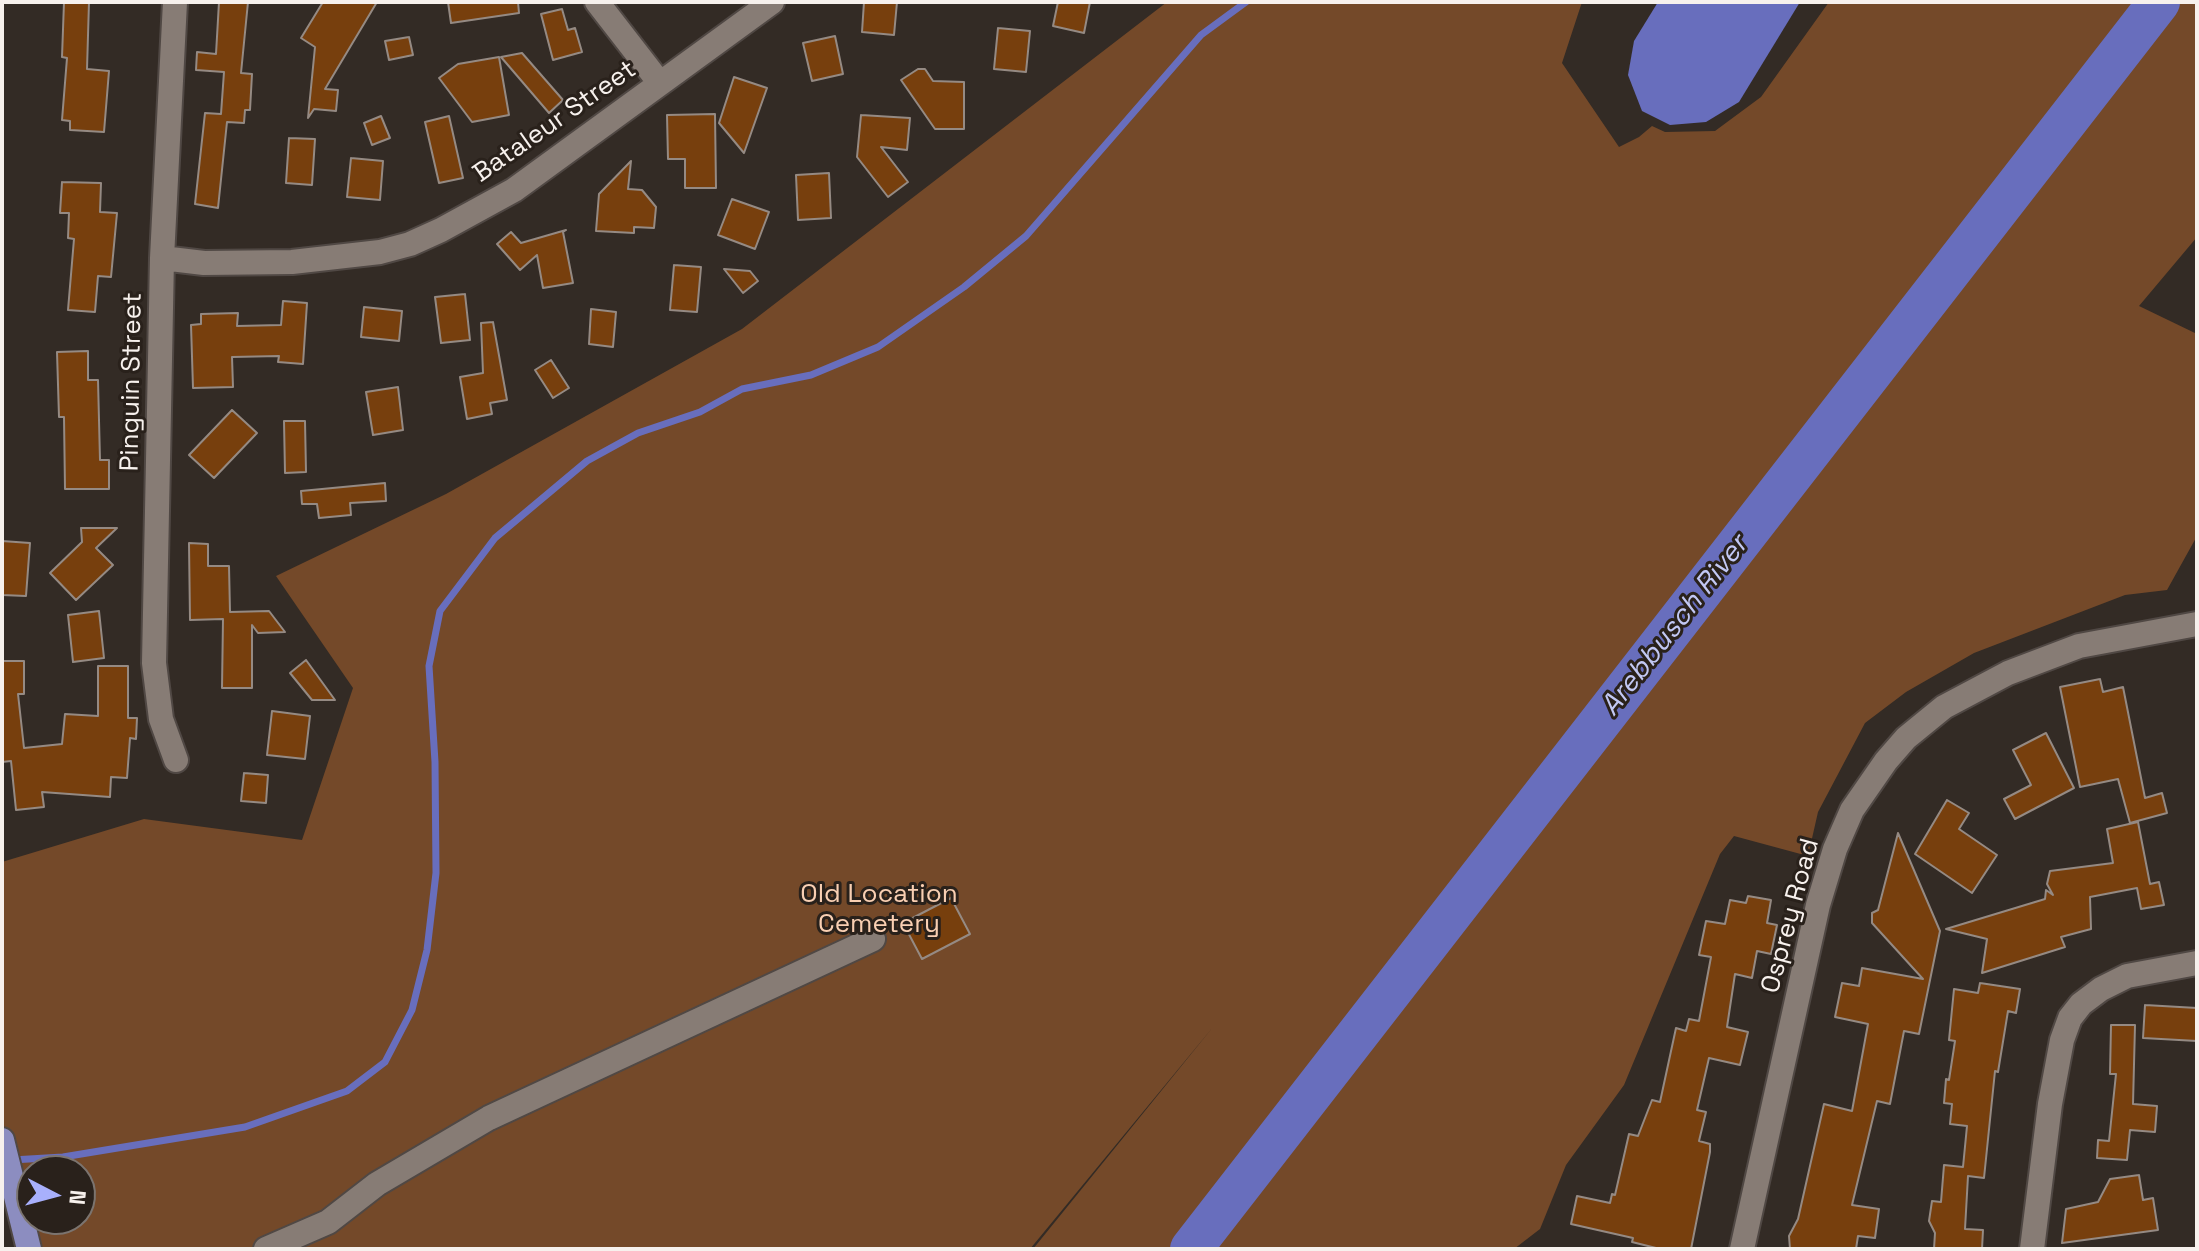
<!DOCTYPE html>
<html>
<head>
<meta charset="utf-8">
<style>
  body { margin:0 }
  #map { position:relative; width:2199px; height:1251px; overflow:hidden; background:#332b25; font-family:"Space Grotesk",sans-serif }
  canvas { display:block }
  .frame { position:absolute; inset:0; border:4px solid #f7f1ed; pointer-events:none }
  .north { position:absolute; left:16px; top:1155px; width:80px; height:80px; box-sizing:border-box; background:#29211b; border:2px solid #7b746f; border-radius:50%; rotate:96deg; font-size:22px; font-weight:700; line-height:32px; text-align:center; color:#f7f1ed }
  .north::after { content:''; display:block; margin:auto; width:28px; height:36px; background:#a8b0fc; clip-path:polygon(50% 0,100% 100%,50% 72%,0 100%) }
</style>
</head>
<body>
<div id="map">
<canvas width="2199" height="1251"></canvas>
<div class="frame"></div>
<div class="north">N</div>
</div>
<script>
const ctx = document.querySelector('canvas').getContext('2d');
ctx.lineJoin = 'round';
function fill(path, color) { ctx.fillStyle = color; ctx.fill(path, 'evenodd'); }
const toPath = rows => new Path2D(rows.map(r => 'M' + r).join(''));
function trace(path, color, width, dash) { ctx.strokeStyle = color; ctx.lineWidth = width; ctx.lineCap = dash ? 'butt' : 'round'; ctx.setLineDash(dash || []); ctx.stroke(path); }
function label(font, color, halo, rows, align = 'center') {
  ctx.font = font + ' "Space Grotesk",sans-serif'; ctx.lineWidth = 6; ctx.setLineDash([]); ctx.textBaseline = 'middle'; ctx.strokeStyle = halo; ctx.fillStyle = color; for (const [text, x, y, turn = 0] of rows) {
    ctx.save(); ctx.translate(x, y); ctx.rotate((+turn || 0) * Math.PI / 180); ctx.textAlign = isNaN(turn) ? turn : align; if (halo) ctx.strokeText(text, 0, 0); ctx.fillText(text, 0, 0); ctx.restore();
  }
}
fill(toPath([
  [1167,2,1582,2,1562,63,1619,147,1639,137,1652,126,1665,132,1715,131,1761,97,1829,2,2197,2,2197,237,2139,306,2197,334,2197,536,2167,590,2125,595,1974,653,1906,692,1865,723,1818,812,1808,856,1734,836,1720,854,1624,1085,1566,1165,1540,1229,1514,1249,1033,1249,1213,1027,1030,1249,29,1249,2,1140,2,862,144,819,302,840,353,688,276,576,446,494,742,329],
  [32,1171,80,1171,80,1219,32,1219]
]), '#744929');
fill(toPath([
  [1658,2,1800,2,1739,102,1706,122,1670,125,1642,111,1628,75,1634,41]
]), '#686ebd');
trace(toPath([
  [12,1160,63,1157,245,1127,347,1091,385,1062,412,1010,427,950,436,873,435,762,429,666,440,611,495,538,587,461,638,433,700,412,742,389,811,375,878,347,964,287,1026,236,1201,35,1246,2]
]), '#686ebd', 7);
trace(toPath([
  [1191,1249,2159,2]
]), '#686ebd', 42);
const building = toPath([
  [64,2,89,2,87,69,109,71,104,132,70,130,70,121,62,120,67,58,62,57,64,2],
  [219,2,248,2,241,73,252,74,250,110,245,110,244,123,227,122,218,208,195,204,205,113,221,114,224,72,196,70,197,52,216,54,219,2],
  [323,2,377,2,325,89,338,90,336,111,314,109,308,118,315,47,301,38,323,2],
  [448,2,518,2,519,13,451,23,448,2],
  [864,2,897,2,894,35,862,32,864,2],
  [1058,2,1090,2,1084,33,1053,26,1058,2],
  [562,9,568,30,575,28,582,52,553,60,541,14,562,9],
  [998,28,1030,31,1026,72,994,69,998,28],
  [835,36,843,74,812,81,803,43,835,36],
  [409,37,413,55,389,60,385,41,409,37],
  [522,53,563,100,549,113,501,57,522,53],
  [499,57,509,115,472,122,439,78,458,64,499,57],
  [918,69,925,69,933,81,964,82,964,129,935,129,901,80,918,69],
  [734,77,767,88,744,153,719,123,734,77],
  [715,114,716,188,685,188,685,159,668,159,667,115,715,114],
  [861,115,910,118,907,150,881,147,908,182,888,197,857,157,861,115],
  [381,116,390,138,372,145,364,123,381,116],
  [449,116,463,178,439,183,425,122,449,116],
  [289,138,315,139,312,185,286,183,289,138],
  [351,158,383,161,380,200,347,197,351,158],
  [631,161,628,189,642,190,656,207,654,228,634,227,634,233,596,231,599,194,631,161],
  [829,173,831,218,798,220,796,175,829,173],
  [62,182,101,183,100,212,117,213,111,277,98,276,95,312,68,310,74,239,68,238,69,213,60,213,62,182],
  [732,199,769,212,755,249,718,235,732,199],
  [566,230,563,232,573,283,543,288,537,255,520,270,497,244,511,232,521,243,566,230],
  [674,265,701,267,697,312,670,310,674,265],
  [724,269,750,271,758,281,743,293,724,269],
  [465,294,470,340,441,343,435,297,465,294],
  [283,301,307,303,303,364,278,362,279,356,232,357,233,387,193,388,191,325,201,324,201,314,238,313,237,326,281,325,283,301],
  [364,307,402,311,399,341,361,337,364,307],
  [591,309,616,312,613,347,589,344,591,309],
  [493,322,507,400,490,403,492,414,467,419,460,377,483,373,481,323,493,322],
  [88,351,88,380,98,380,100,460,109,460,109,489,65,489,64,417,59,417,57,352,88,351],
  [551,360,569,388,553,398,535,370,551,360],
  [398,387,403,430,373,435,366,392,398,387],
  [232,410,257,433,214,478,189,455,232,410],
  [284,421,305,421,306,472,285,473,284,421],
  [385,483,386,501,350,503,351,515,319,518,317,504,302,504,301,491,385,483],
  [81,528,117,528,96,548,113,565,76,600,50,573,82,542,81,528],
  [2,541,30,543,26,596,2,595,2,541],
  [189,543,208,544,208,566,229,566,230,612,269,611,285,632,258,633,252,625,252,688,222,688,223,619,190,620,189,543],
  [99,611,104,658,73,662,68,615,99,611],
  [306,660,335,700,312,700,290,673,306,660],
  [2,661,24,661,24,694,18,694,24,748,62,744,65,714,98,716,98,666,128,666,128,718,137,718,136,739,130,738,127,778,111,777,110,797,42,792,44,807,16,810,11,761,2,762,2,661],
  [2100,679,2103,692,2123,687,2145,798,2162,793,2167,813,2130,823,2118,779,2080,787,2060,687,2100,679],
  [272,711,310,716,305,759,267,755,272,711],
  [2046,733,2074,788,2015,819,2004,799,2031,785,2013,750,2046,733],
  [244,773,268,775,266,803,241,801,244,773],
  [1947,800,1969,813,1959,829,1997,855,1972,893,1915,854,1947,800],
  [2138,822,2150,884,2159,882,2164,905,2141,909,2137,888,2090,897,2091,929,2061,937,2065,947,1982,973,1987,939,1946,929,2045,899,2046,890,2053,895,2047,884,2050,871,2113,863,2107,829,2138,822],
  [1898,833,1940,931,1919,1034,1904,1031,1890,1104,1877,1101,1852,1205,1879,1209,1875,1238,1858,1236,1856,1249,1790,1249,1789,1236,1798,1219,1824,1104,1852,1111,1868,1024,1835,1017,1842,983,1859,986,1862,968,1923,979,1872,923,1872,913,1878,910,1898,833],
  [1748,896,1771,900,1767,923,1777,925,1771,954,1757,951,1752,978,1735,974,1727,1027,1748,1032,1740,1065,1709,1058,1697,1110,1706,1112,1699,1141,1710,1144,1710,1152,1691,1249,1660,1249,1632,1242,1633,1238,1571,1224,1577,1196,1610,1203,1612,1194,1615,1195,1629,1134,1638,1136,1652,1100,1660,1102,1676,1028,1686,1031,1689,1019,1699,1021,1711,957,1699,955,1706,921,1725,924,1730,900,1746,903,1748,896],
  [951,898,970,934,922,959,903,923,951,898],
  [1980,983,2020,989,2016,1013,2008,1011,1998,1072,1995,1071,1984,1178,1968,1176,1965,1229,1983,1230,1982,1249,1934,1249,1935,1233,1929,1221,1932,1201,1941,1202,1944,1165,1963,1167,1967,1126,1950,1124,1952,1104,1944,1103,1946,1079,1949,1080,1955,1041,1949,1040,1954,989,1978,993,1980,983],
  [2145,1005,2197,1008,2197,1041,2143,1038,2145,1005],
  [2111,1025,2135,1025,2133,1104,2157,1106,2155,1132,2130,1130,2127,1160,2097,1158,2098,1140,2109,1141,2116,1074,2110,1074,2111,1025],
  [2139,1175,2143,1200,2153,1198,2158,1230,2062,1243,2066,1209,2098,1202,2110,1179,2139,1175]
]);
fill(building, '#773f0d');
trace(building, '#958a83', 2);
const minor = toPath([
  [175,2,162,258,154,663,161,719,176,760],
  [597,2,659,82],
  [162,258,204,263,292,262,380,252,410,244,441,230,514,190,772,2],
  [266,1249,328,1222,377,1184,489,1118,873,939],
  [1742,1249,1818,905,1835,849,1852,810,1886,761,1906,738,1944,707,2008,673,2079,646,2197,624],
  [2032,1249,2050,1104,2062,1040,2070,1018,2081,1004,2101,989,2127,976,2197,963]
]);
const major = toPath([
  [2,1140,29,1249]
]);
trace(minor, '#504844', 28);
trace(major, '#504844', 28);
trace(minor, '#877c75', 24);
trace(major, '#8c8dc0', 24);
label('26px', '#f7f1ed', '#29211b', [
  ["Bataleur Street",555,122,-35],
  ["Pinguin Street",132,382,-89],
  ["Osprey Road",1791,916,-75]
]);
label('26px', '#f9cfb2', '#29211b', [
  ["Old Location",879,895],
  ["Cemetery",879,925]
]);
label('italic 28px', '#c2c8f4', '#29211b', [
  ["Arebbusch River",1675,626,-52]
]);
</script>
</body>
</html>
